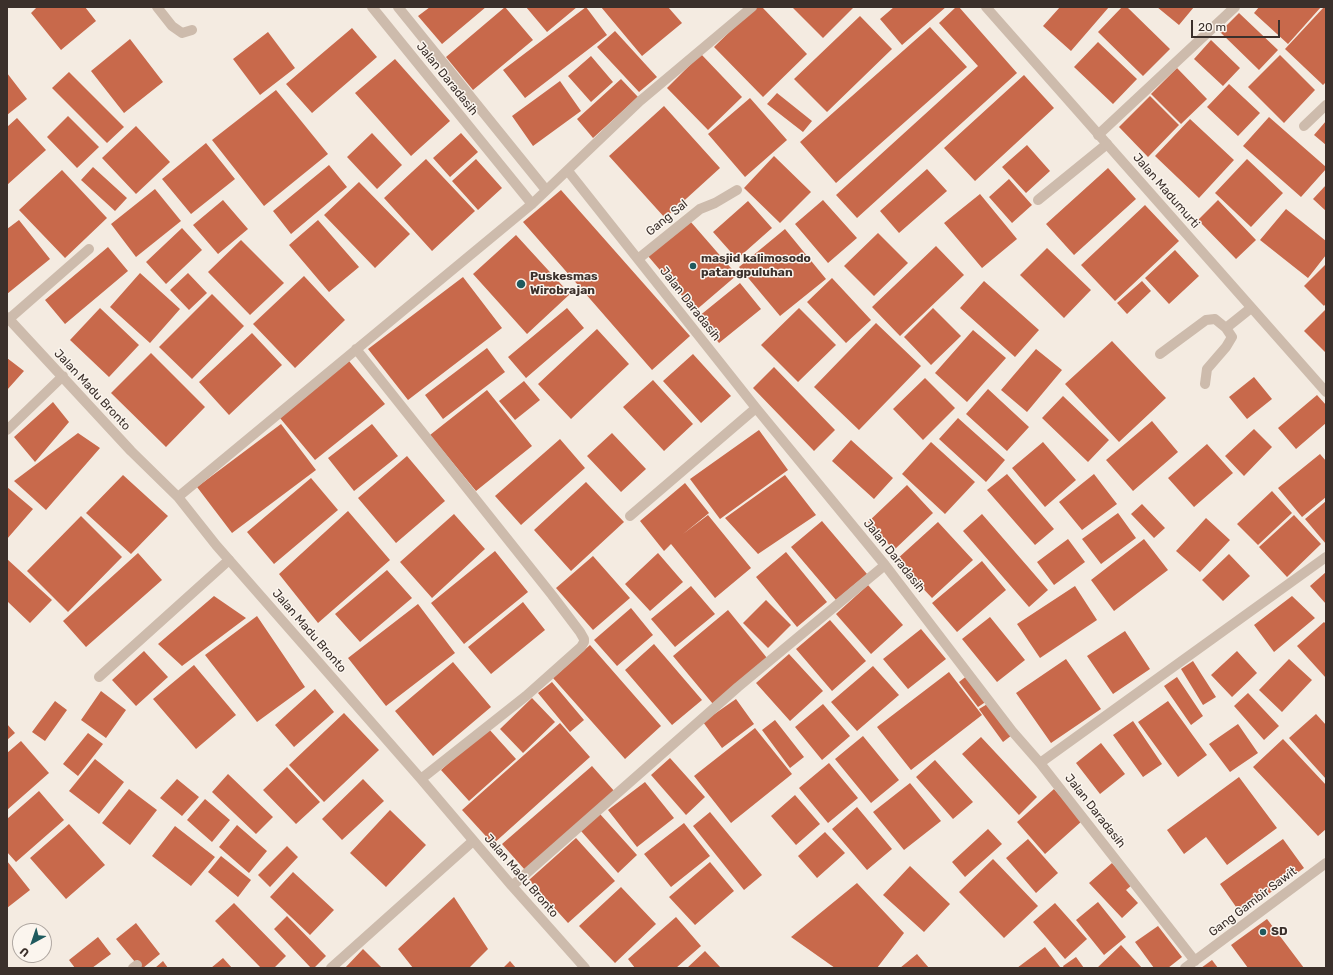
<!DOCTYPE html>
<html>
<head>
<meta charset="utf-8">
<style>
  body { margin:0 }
  #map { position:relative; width:1333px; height:975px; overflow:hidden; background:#f4ebe1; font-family:Rubik,sans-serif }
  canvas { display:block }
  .frame { position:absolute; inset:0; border:8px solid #3b302b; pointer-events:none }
  .north { position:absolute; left:12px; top:923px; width:40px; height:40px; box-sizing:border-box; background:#fbf5ee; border:1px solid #aea6a0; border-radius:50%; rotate:220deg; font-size:11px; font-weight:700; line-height:16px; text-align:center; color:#3b302b }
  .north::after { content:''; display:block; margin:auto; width:14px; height:18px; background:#1f5a5e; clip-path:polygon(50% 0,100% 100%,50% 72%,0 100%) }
  .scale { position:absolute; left:1191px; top:20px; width:89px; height:18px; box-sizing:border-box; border:2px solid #3b302b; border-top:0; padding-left:5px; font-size:12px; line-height:14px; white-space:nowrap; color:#3b302b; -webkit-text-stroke:3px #fbf5ee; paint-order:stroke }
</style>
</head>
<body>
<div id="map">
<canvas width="1333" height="975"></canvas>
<div class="frame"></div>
<div class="north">U</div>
<div class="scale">20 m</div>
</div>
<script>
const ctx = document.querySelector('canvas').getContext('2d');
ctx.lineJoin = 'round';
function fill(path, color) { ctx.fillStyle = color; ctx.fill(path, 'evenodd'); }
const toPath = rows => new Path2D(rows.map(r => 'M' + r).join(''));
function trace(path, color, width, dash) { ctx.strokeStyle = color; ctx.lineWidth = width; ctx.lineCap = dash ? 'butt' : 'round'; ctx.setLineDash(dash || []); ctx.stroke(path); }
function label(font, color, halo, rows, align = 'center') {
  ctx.font = font + ' Rubik,sans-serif'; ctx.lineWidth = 3; ctx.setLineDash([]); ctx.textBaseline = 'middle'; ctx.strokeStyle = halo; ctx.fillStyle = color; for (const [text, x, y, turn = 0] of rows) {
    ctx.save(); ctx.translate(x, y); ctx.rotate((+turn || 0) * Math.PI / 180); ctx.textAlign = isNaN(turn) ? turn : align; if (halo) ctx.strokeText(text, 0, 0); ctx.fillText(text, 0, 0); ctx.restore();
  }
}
fill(toPath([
  [37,7,85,7,96,21,61,50,31,13],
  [430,7,486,7,442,44,418,16],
  [505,7,533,40,473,90,446,57],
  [526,7,577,7,547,32],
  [586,7,607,35,525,98,503,70],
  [601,7,668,7,682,23,642,56],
  [755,7,762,7,807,54,763,97,714,47],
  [792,7,854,7,823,38],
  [894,7,946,7,902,45,880,19],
  [956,7,959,7,1017,73,857,218,836,195,978,66,939,23],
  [1060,7,1109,7,1071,51,1043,26],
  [1122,7,1127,7,1170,49,1143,76,1098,32],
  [1157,7,1194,7,1179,25],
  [1259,7,1321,7,1288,44,1254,13],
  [1324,7,1326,7,1326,82,1323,85,1285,49],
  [1239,13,1278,50,1259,70,1220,32],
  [860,16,892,49,827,112,794,79],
  [930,27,967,67,836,183,800,142],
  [352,28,377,57,312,113,286,84],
  [615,31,657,77,639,92,597,47],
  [268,32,295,68,260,95,233,59],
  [130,39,163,82,124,113,91,71],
  [1211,40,1240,68,1223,86,1194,59],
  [1098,42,1137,79,1113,104,1074,67],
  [701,54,742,97,708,130,667,88],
  [1280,55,1315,90,1284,123,1248,87],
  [591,56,613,82,591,102,568,76],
  [395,59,450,121,411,156,355,93],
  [1177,68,1207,99,1181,124,1151,94],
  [69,72,124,127,107,143,52,88],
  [7,73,27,99,7,115],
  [1024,75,1054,108,975,181,944,148],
  [621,79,638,97,593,138,577,119],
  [560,81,581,111,533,146,512,116],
  [1229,84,1260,113,1238,136,1207,107],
  [276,90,328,154,264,206,212,140],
  [777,93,812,121,803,132,767,104],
  [1150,96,1179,125,1148,157,1119,127],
  [750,98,787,140,745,177,708,134],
  [664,106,720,168,665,218,609,156],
  [68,116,99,147,77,168,47,137],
  [1269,117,1326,167,1326,169,1301,197,1243,146],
  [17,118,46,150,7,185,7,127],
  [1190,119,1234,160,1199,198,1155,156],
  [1326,121,1326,145,1314,135],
  [136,126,170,162,136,194,102,158],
  [372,133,402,165,377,189,347,157],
  [461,133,478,152,450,177,433,158],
  [206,143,235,179,191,214,162,179],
  [1027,145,1050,171,1026,193,1002,167],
  [774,156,811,192,780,223,744,188],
  [426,159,475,211,432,251,384,198],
  [476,159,502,188,478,210,452,181],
  [1247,159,1283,193,1251,227,1215,193],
  [329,165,347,187,291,234,273,211],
  [93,167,127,198,115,211,81,180],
  [1108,168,1136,199,1074,255,1046,224],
  [927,169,947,191,899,233,880,211],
  [62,170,107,218,65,258,19,210],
  [1009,179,1032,205,1012,223,989,197],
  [359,182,410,234,375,268,324,215],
  [1326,185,1326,211,1313,199],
  [155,189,181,221,136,257,111,224],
  [561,190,690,336,652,370,523,222],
  [980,194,1017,239,982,268,944,223],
  [223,200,248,229,218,254,193,225],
  [823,200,857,238,828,263,795,224],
  [1218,200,1256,240,1236,259,1198,220],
  [748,201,772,228,737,259,713,232],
  [1145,205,1179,241,1115,301,1081,265],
  [1286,209,1326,241,1326,255,1308,278,1260,240],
  [19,220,50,259,7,294,7,229],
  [318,220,359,267,329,292,289,245],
  [690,221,737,275,695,311,648,256],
  [182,228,202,250,166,284,146,262],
  [785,229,826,279,780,316,739,267],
  [878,233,908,263,874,296,844,266],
  [516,235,570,294,527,334,473,274],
  [241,240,284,283,250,315,208,272],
  [936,246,964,275,900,336,872,307],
  [108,247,128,271,65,324,45,300],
  [1047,248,1091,290,1064,318,1020,275],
  [1175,250,1199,276,1169,304,1145,278],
  [1326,264,1326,303,1324,306,1304,286],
  [140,273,180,309,150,343,110,307],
  [188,273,207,293,189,310,170,290],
  [304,276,345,320,295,368,253,324],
  [463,277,502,328,408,400,368,349],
  [832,278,871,320,846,343,807,302],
  [984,281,1039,330,1015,357,960,308],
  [1142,281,1151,291,1127,314,1117,303],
  [740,283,761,309,719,343,698,317],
  [212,294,244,326,192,379,159,347],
  [100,308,139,345,109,377,70,340],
  [567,308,584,328,526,378,508,357],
  [799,308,836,345,798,382,761,345],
  [933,308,961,336,931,365,904,337],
  [1326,309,1326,353,1304,331],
  [876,323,921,366,859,430,814,387],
  [597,329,629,364,571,419,538,384],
  [973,330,1006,358,967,402,935,373],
  [252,333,282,365,229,415,199,382],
  [1112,341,1166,398,1119,442,1065,384],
  [487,348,505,372,443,419,425,395],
  [1036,349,1062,370,1027,412,1001,390],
  [151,353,205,407,166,447,111,393],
  [693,354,731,396,701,423,663,381],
  [7,358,24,371,7,390],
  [349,361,385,404,315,460,280,418],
  [774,367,835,430,814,451,753,388],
  [1254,377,1272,399,1247,419,1229,397],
  [925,378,955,408,923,440,893,409],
  [653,380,693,424,664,451,623,407],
  [524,381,540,400,515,420,499,401],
  [988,389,1029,427,1007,451,966,414],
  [487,390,532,446,476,491,430,435],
  [1317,395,1326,405,1326,423,1296,449,1278,428],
  [1063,396,1109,440,1088,462,1042,418],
  [53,402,69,422,35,462,14,437],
  [958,418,1005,460,986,482,939,439],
  [1152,421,1178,452,1133,491,1106,460],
  [281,424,316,470,232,533,197,487],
  [372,424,398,456,354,491,328,458],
  [1254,429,1272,447,1244,476,1225,456],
  [759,430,788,470,720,519,690,479],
  [78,433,100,448,46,510,14,481],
  [612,433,646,469,621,492,587,456],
  [560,439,585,468,521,525,495,496],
  [851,440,893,478,874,499,832,461],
  [931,442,975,482,945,514,902,474],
  [1043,442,1076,480,1045,507,1012,468],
  [1207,444,1233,473,1194,507,1168,478],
  [1320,454,1326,461,1326,497,1302,517,1278,488],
  [407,456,445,501,396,543,358,498],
  [1007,474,1054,529,1035,545,987,490],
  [1094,474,1117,504,1082,530,1059,502],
  [123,475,168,516,131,554,86,513],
  [785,475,816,515,758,554,725,518],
  [311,478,338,510,274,564,247,532],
  [586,482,624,522,571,571,534,530],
  [685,483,709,513,683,534,708,515,751,568,715,598,671,544,664,551,640,521],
  [907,485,933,513,894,550,868,522],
  [7,487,33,509,7,539],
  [1272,491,1292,513,1258,545,1237,524],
  [1326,501,1326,544,1305,519],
  [1142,504,1165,528,1154,538,1131,514],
  [348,511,390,560,318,623,279,574],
  [1118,513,1136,538,1101,564,1082,539],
  [454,514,485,549,432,598,400,562],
  [982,514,1048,590,1029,607,963,531],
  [1294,515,1321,544,1287,577,1259,547],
  [81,516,122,557,68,612,27,571],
  [1206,518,1230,540,1200,572,1176,551],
  [822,521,867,574,836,600,791,547],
  [938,522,973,560,932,598,896,560],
  [1068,539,1085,562,1054,585,1037,562],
  [1144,539,1168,570,1114,611,1091,580],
  [495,551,528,592,464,644,431,603],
  [786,552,827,602,797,627,756,577],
  [138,553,162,580,86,647,63,621],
  [658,553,683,582,650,611,625,584],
  [1229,554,1250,576,1223,601,1202,580],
  [593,556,630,598,593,630,556,588],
  [7,559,52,600,30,623,7,601],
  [982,561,1006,590,957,632,932,603],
  [387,570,412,598,360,642,335,614],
  [1326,572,1326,604,1310,586],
  [868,585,903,625,871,654,836,614],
  [691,586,715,614,675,647,651,619],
  [1075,586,1097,620,1040,658,1017,624],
  [214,596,246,618,182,666,158,644],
  [1292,596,1315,618,1274,652,1254,625],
  [766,600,791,625,768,648,743,623],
  [523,602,545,630,491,674,468,647],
  [418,604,455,653,386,706,348,658],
  [631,608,653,635,617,666,594,640],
  [728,610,767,658,713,704,673,656],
  [257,616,305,687,257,722,205,655],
  [990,617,1025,660,997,682,962,639],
  [830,620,866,661,832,691,796,649],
  [1324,622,1326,624,1326,678,1297,646],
  [921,629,946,659,908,689,883,659],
  [1125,631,1150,669,1113,694,1087,656],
  [654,644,702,700,672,725,625,670],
  [590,645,661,726,625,759,553,678],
  [144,651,168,677,136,706,112,680],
  [1237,651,1257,673,1232,697,1211,675],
  [789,654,823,691,790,721,756,683],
  [1066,659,1101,709,1051,743,1016,693],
  [1289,659,1312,680,1282,712,1259,690],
  [1193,661,1216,697,1203,705,1181,669],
  [453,662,491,707,433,756,395,711],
  [194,665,236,715,196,749,153,699],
  [873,666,899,695,857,731,831,702],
  [949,672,982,715,911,770,877,727],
  [968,675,987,701,978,707,959,682],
  [1177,677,1203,716,1191,725,1164,686],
  [552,682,584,720,570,732,538,693],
  [315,689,334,712,294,747,275,725],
  [101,691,126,710,106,738,81,720],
  [1248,693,1279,726,1264,740,1234,706],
  [532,698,555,722,523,753,500,729],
  [736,699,754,724,722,748,703,722],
  [55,701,67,710,45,741,32,732],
  [1168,701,1207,755,1178,777,1138,722],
  [989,703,1012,735,1003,742,979,709],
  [823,704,850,736,822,760,795,727],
  [344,713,379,750,324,802,289,765],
  [1316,714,1326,725,1326,779,1289,738],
  [775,720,804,757,790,768,762,730],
  [1133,721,1162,764,1143,777,1113,735],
  [560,723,590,757,493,844,462,810],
  [7,724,15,733,7,740],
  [1238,724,1258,753,1230,772,1209,744],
  [488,728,516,759,469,801,441,770],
  [755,728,792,774,731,823,694,776],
  [88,733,103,744,78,776,63,764],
  [863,736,899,780,871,803,835,759],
  [981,737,1037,797,1019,815,962,754],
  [1283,739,1326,785,1326,829,1318,836,1253,767],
  [21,741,49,773,7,810,7,753],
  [1101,743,1125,774,1100,794,1076,763],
  [670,758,705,797,686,815,651,775],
  [95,759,124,782,99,814,69,791],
  [935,760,973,802,953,819,916,777],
  [829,763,858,798,828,823,799,788],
  [592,766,615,792,525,870,502,844],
  [287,767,320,802,296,824,263,790],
  [228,774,273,817,256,834,212,792],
  [1239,777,1277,828,1227,865,1206,837,1184,854,1167,830],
  [177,779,199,797,182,816,160,798],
  [363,779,384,801,342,840,322,819],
  [645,782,674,818,637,847,608,810],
  [910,783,941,821,904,850,873,812],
  [129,789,157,810,130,845,102,823],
  [1054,789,1082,821,1045,854,1017,822],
  [39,791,64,820,16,862,7,852,7,819],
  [795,795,820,824,796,845,771,816],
  [205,799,230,820,212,842,187,820],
  [857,807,892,849,867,870,832,829],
  [390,810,426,845,386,887,350,853],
  [710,812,762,875,744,890,693,826],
  [600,814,637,855,618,873,581,831],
  [684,823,710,856,671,887,644,854],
  [69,824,105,865,66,899,30,858],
  [237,825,267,851,249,873,219,847],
  [175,826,215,857,191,886,152,856],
  [988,829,1002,844,965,877,952,862],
  [825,832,845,853,817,878,798,856],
  [576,838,615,881,568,923,529,880],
  [1028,839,1058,873,1036,893,1006,858],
  [1283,839,1304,868,1241,914,1220,884],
  [287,846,298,857,270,887,258,875],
  [221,856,251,880,238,897,208,872],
  [993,859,1038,906,1004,938,959,892],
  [7,861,30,890,7,908],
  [710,862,734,891,695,925,669,897],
  [1112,863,1132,885,1126,890,1138,903,1122,918,1089,883],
  [910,866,950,904,924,932,883,895],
  [293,872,334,910,310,935,270,897],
  [857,883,904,933,877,968,835,968,791,937],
  [621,887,656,924,615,963,579,926],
  [454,897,488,949,469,968,413,968,398,949],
  [1098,902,1126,937,1104,955,1076,920],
  [234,903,286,956,274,968,261,968,215,921],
  [1055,903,1087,939,1065,959,1033,922],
  [287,916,326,956,314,968,311,968,274,929],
  [676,917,701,946,676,968,635,968,628,959],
  [1267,919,1304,968,1248,968,1231,945],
  [136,923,160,954,143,968,140,968,116,939],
  [1158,926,1182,957,1168,968,1154,968,1135,942],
  [98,937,111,954,92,968,75,968,69,960],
  [1121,945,1142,968,1097,968],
  [1045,947,1060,967,1059,968,1017,968],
  [363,949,382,968,345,968],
  [705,951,721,968,687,968],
  [917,954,929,968,900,968],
  [1076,957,1084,968,1064,968,1063,966],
  [223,958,232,968,211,968],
  [1212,960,1218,968,1201,968],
  [163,961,168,968,155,968],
  [510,961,516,968,503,968]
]), '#c8694b');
trace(toPath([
  [1038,200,1107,144],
  [1160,354,1206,320,1215,319,1226,328,1251,308],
  [1205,384,1207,369,1226,347,1232,337,1226,328],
  [99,677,229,560],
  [331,968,473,841]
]), '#cdbbac', 10);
trace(toPath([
  [157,7,172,26,182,33,192,30],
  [372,7,532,204],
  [398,7,546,190],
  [1304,126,1326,105],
  [1098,135,1235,7],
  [568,171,756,408,885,565,1012,731,1040,763,1195,961],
  [638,259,700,209,715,203,737,190],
  [7,317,131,451,178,497,216,545,421,779,512,886,585,968],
  [9,319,89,249],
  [356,349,552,595,580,632,584,639,584,642,581,647,526,696,421,779],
  [7,430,63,376],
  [178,497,532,204,640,101,752,7],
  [630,516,756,408],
  [1040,763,1326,557],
  [512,886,738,687,885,565],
  [133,968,137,965],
  [1185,968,1326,863]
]), '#cdbbac', 10);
trace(toPath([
  [986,7,1326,392]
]), '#cdbbac', 10);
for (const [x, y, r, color] of [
  [693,266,4,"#1f5a5e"],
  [521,284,5,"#1f5a5e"],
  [1263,932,4,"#1f5a5e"]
]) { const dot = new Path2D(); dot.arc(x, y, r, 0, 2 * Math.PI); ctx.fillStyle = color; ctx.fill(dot); trace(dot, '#fbf5ee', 1.5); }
label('12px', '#3b302b', '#fbf5ee', [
  ["Jalan Daradasih",447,79,51],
  ["Jalan Madumurti",1166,191,49],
  ["Gang Sal",667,218,-39],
  ["Jalan Daradasih",690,304,52],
  ["Jalan Madu Bronto",92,390,47],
  ["Jalan Daradasih",894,556,51],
  ["Jalan Madu Bronto",309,631,49],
  ["Jalan Daradasih",1095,811,52],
  ["Jalan Madu Bronto",521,876,49],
  ["Gang Gambir Sawit",1253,902,-37]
]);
label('bold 12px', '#3b302b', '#fbf5ee', [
  ["masjid kalimosodo",701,259],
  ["patangpuluhan",701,273],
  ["Puskesmas",530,277],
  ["Wirobrajan",530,291],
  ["SD",1271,932]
], 'left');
</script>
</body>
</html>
